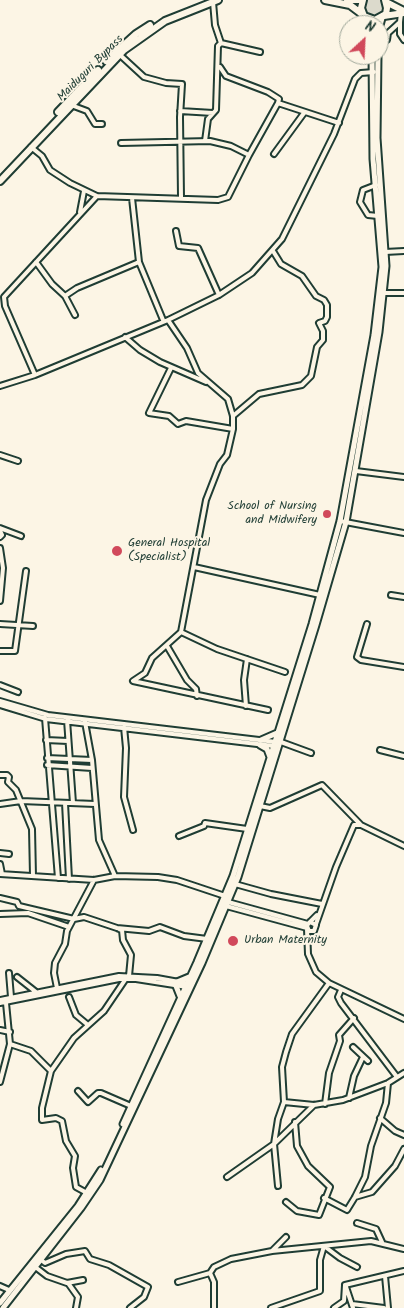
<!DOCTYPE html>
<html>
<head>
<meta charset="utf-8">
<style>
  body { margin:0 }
  #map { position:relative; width:404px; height:1308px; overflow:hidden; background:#fcf5e5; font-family:Kalam,sans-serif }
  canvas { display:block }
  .north { position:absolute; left:339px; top:15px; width:50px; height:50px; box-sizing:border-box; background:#fcf5e5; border:1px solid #a4ab9e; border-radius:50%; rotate:25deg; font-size:14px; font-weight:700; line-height:20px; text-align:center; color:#1f3d34 }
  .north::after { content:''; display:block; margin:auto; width:18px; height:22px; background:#d1495b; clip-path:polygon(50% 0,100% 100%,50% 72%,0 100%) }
</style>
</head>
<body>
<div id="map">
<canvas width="404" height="1308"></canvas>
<div class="north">N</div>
</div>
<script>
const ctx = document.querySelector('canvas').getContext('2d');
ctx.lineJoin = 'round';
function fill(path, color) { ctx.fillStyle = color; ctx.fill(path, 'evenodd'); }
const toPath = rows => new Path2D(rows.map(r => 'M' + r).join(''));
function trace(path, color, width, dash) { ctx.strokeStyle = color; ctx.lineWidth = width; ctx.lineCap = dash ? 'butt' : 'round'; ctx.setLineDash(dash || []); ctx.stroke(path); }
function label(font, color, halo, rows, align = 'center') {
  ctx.font = font + ' Kalam,sans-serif'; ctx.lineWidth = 4; ctx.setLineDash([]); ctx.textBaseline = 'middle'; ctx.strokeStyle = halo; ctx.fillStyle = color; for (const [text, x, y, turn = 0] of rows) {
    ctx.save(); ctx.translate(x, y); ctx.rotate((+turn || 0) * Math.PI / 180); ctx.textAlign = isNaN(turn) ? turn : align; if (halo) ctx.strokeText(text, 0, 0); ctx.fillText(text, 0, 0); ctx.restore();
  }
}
fill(toPath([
  [366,0,383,0,385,11,380,16,370,17,365,12,363,5]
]), '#dcdacc');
const minor = toPath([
  [400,22,400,34,404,40],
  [221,43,260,52],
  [379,43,387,40,388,33,400,22,401,13],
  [119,54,144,77,166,83,182,84,180,117,181,197],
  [220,67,226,76,268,92,279,99,278,103],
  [71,105,87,111,95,124,102,124],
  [180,111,213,113],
  [205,141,208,119,216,110,218,46,221,43,215,25,213,2],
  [121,143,210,141,231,146,249,155],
  [31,147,42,156,50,170,70,183,97,196,218,200,228,197,249,155,278,103,339,123],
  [274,154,304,113],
  [376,185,363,190,360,202,368,215,378,216],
  [132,198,139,262,163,320],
  [80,212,84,191],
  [176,231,179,246,198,248,219,295],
  [385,252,404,251],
  [36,262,52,284,65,296,77,288,139,262],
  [381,293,404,293],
  [65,296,75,315],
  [168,320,187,348,198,373,228,399,233,416,233,429,227,455,220,464,206,500,181,632,152,658,145,673,133,681,268,710],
  [125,337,140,350,160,362,206,382],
  [171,368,149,413,169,416,178,424,186,421,233,429],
  [35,375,5,306,4,297,97,196],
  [0,386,35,375,168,320,219,295,252,273,282,239,334,134,355,79,361,73,374,72],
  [233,416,259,394,302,385,311,376,317,347,323,340,323,331,319,323,325,321,327,317,327,305,324,300,316,296,302,276,281,264,273,251],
  [0,455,18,461],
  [356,471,404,477],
  [340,521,404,533],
  [0,528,21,536],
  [0,531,2,535,0,537],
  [0,548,3,568,0,601],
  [194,567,320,595],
  [391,595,404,597],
  [0,624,33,626],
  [367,624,357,657,361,660,404,667],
  [181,632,217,649,285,672],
  [167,646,187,680,196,689,197,696],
  [0,651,15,651,26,571],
  [0,685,18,692],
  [0,701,48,715,276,742],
  [0,705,46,719,274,746],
  [246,706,244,680,247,659],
  [45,718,58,878],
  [67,720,73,803],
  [85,722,92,760,99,840,115,876],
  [124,727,126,748,124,797,133,830],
  [46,740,68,741],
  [281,742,311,753],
  [380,750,404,756],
  [47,758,92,760],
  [47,765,92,768],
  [0,775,7,775,9,777,8,782,16,790,32,829,33,876],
  [65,803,69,879],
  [0,804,21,801,95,804],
  [260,806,270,808,322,785,360,824],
  [179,836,204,826,205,823,247,829],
  [0,853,9,854],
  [0,864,2,874],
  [0,874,94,880,115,876,158,877,177,880,225,896],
  [235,884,271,894,322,904],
  [0,898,17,902,19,906,74,919,84,917,117,928,149,931,160,927,184,936,207,939],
  [228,902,308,924],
  [226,906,307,928],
  [0,914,28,913,69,927],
  [310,922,316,925,314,931,309,931,307,926,308,924,317,915],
  [316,924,336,867,354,825,361,825,404,846],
  [119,929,122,930,123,940,131,955,129,976],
  [307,929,308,954,316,972,329,983,404,1019],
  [9,973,11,997],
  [17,977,36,992],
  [57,988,54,973,55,963,65,944,67,931,94,880],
  [341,990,338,997,341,1003,397,1077],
  [69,997,76,1015,88,1025],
  [0,1000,119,976,157,978,190,984],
  [0,1003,119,979,136,979,187,987],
  [0,1030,10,1032],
  [10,1044,31,1051,51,1071],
  [353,1047,368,1061],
  [0,1082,10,1044,6,1003],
  [78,1091,88,1102,98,1093,101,1093,131,1106],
  [349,1098,354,1076,363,1057],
  [284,1102,314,1105,343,1100,388,1083,404,1073],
  [325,1104,329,1073,340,1041,339,1035,354,1018],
  [380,1118,395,1131,404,1135],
  [227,1177,274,1144,314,1105],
  [278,1186,274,1144,278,1119,284,1102,282,1067,286,1052,292,1034,329,983],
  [87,1193,76,1187,73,1168,75,1156,66,1141,62,1121,56,1118,42,1120,42,1108,51,1071,74,1038,104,1011,125,980],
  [355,1197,372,1192,395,1166,404,1149],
  [324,1198,347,1210,355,1197,365,1177,371,1146,386,1103,388,1083],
  [286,1202,297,1211,319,1215,330,1187,308,1166,297,1146,295,1122],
  [357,1223,376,1229,382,1242],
  [324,1246,340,1258,357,1267],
  [272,1251,286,1237],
  [40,1259,45,1263,66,1254,85,1251,90,1259,109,1265,148,1287,144,1297,130,1308],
  [34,1266,47,1276,67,1283,83,1280],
  [210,1273,214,1267,231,1259,272,1251,371,1241,404,1249],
  [385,1276,388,1308],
  [178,1282,210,1273,214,1282,214,1308],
  [68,1283,78,1297,76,1308],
  [345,1285,404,1271],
  [0,1286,9,1290],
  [346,1287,353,1308],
  [352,1304,384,1308],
  [271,1308,320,1291,320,1260,324,1246],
  [334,1308,344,1301,345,1285]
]);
const major = toPath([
  [365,17,372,25],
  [379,29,382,18],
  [261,740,277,733],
  [260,745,267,749,270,757],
  [177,982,189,977],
  [176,986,180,996],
  [123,1124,197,962,233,876,312,624,340,521,374,335,382,267,373,159,372,55],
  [0,1303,78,1206,101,1170],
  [3,1308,81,1208,100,1180,202,963,238,877,316,625,346,522,379,332,386,266,377,138,378,55]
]);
const highway = toPath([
  [325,0,350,5,362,14],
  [347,0,358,0],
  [363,0,361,8,364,16,375,20,386,14,387,8,385,0],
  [386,2,404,11],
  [384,16,404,13],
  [106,61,136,34,150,25],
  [58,112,98,70],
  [0,181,124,50,165,21,218,0]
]);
trace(minor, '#1f3d34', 8);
trace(major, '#1f3d34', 9);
trace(highway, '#1f3d34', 10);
trace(minor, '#fcf5e5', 4);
trace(major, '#fcf5e5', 5);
trace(highway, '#fcf5e5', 6);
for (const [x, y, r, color] of [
  [327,514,5,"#d1495b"],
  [117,551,6,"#d1495b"],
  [233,941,6,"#d1495b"]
]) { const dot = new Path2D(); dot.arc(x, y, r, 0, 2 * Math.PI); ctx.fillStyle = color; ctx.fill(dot); trace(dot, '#fcf5e5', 2); }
label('12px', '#1f3d34', '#fcf5e5', [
  ["Maiduguri Bypass",91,69,-45]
]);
label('12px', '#1f3d34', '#fcf5e5', [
  ["School of Nursing",317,507,"right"],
  ["and Midwifery",317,521,"right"],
  ["General Hospital",128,544],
  ["(Specialist)",128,558],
  ["Urban Maternity",244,941]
], 'left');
</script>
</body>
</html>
